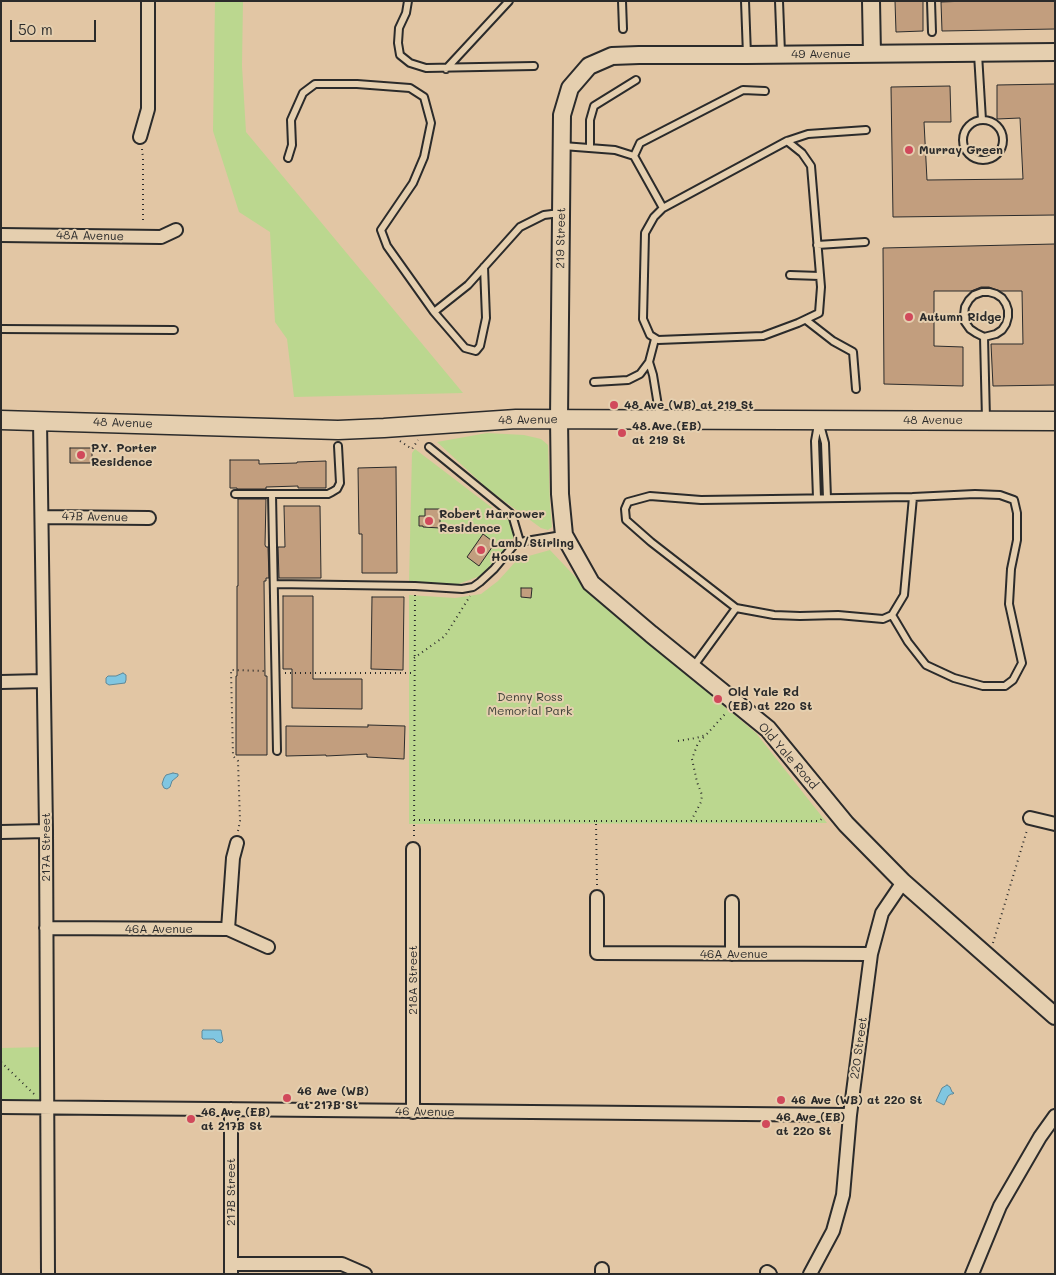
<!DOCTYPE html>
<html>
<head>
<meta charset="utf-8">
<style>
  body { margin:0 }
  #map { position:relative; width:1056px; height:1275px; overflow:hidden; background:#e2c6a4; font-family:Mali,sans-serif }
  canvas { display:block }
  .frame { position:absolute; inset:0; border:2px solid #2b2b2b; pointer-events:none }
  .scale { position:absolute; left:10px; top:20px; width:86px; height:22px; box-sizing:border-box; border:2px solid #2b2b2b; border-top:0; padding-left:6px; font-size:15px; line-height:18px; white-space:nowrap; color:#2b2b2b; -webkit-text-stroke:4px #e5cfaf; paint-order:stroke }
</style>
</head>
<body>
<div id="map">
<canvas width="1056" height="1275"></canvas>
<div class="frame"></div>
<div class="scale">50 m</div>
</div>
<script>
const ctx = document.querySelector('canvas').getContext('2d');
ctx.lineJoin = 'round';
function fill(path, color) { ctx.fillStyle = color; ctx.fill(path, 'evenodd'); }
const toPath = rows => new Path2D(rows.map(r => 'M' + r).join(''));
function trace(path, color, width, dash) { ctx.strokeStyle = color; ctx.lineWidth = width; ctx.lineCap = dash ? 'butt' : 'round'; ctx.setLineDash(dash || []); ctx.stroke(path); }
function label(font, color, halo, rows, align = 'center') {
  ctx.font = font + ' Mali,sans-serif'; ctx.lineWidth = 4; ctx.setLineDash([]); ctx.textBaseline = 'middle'; ctx.strokeStyle = halo; ctx.fillStyle = color; for (const [text, x, y, turn = 0] of rows) {
    ctx.save(); ctx.translate(x, y); ctx.rotate((+turn || 0) * Math.PI / 180); ctx.textAlign = isNaN(turn) ? turn : align; if (halo) ctx.strokeText(text, 0, 0); ctx.fillText(text, 0, 0); ctx.restore();
  }
}
fill(toPath([
  [215,1,243,1,242,66,246,132,463,393,294,397,287,339,275,322,270,232,239,212,213,131],
  [487,433,524,435,541,439,548,445,550,505,552,527,548,530,541,528,489,490,437,442],
  [415,449,520,529,502,553,480,576,456,585,409,582,412,453],
  [550,550,599,602,756,733,827,823,409,824,409,595,455,598,481,594,498,581,518,559],
  [47,1047,47,1107,1,1107,1,1048]
]), '#bbd78f');
const water = toPath([
  [123,673,126,675,126,680,125,683,109,685,106,683,106,678,108,676,116,676,123,673],
  [173,773,178,774,178,776,172,781,170,787,167,789,164,788,162,784,164,778,166,775,173,773],
  [203,1030,221,1030,223,1041,221,1043,217,1042,214,1039,203,1039,202,1038,202,1031,203,1030],
  [947,1085,950,1087,952,1092,954,1093,953,1094,951,1094,948,1096,944,1105,936,1101,942,1088,947,1085]
]);
fill(water, '#80c6e1');
trace(water, '#5e8898', 1);
const building = toPath([
  [895,1,923,1,923,31,896,32,895,1],
  [967,1,1055,1,1055,29,942,31,941,2,967,1],
  [1055,84,1055,215,893,217,891,87,950,86,951,122,924,122,927,180,1023,179,1020,118,997,119,997,85,1055,84],
  [1055,244,1055,385,993,386,991,344,1023,344,1022,291,1000,291,989,287,981,287,971,291,934,291,934,346,963,347,963,386,884,384,883,248,1055,244],
  [70,448,92,448,92,463,70,463,70,448],
  [230,460,259,460,259,464,297,463,297,462,326,461,326,488,298,488,298,486,266,487,266,489,237,489,237,488,230,488,230,460],
  [396,467,397,573,362,573,362,534,359,534,358,468,396,467],
  [238,499,266,499,265,545,266,547,268,547,269,578,266,578,266,581,264,581,265,676,267,676,267,755,236,755,236,676,237,676,237,586,238,586,238,499],
  [284,506,320,506,321,578,279,578,278,547,285,547,284,506],
  [425,509,440,509,440,528,423,527,423,526,419,526,419,516,425,516,425,509],
  [483,534,495,543,479,566,467,557,483,534],
  [521,588,532,588,531,598,521,597,521,588],
  [283,596,313,596,313,679,362,679,362,709,292,708,292,669,283,669,283,596],
  [372,597,404,597,403,670,371,669,372,597],
  [368,725,405,726,404,759,367,757,367,754,326,756,326,755,286,756,286,726,368,727,368,725]
]);
fill(building, '#c29e7e');
trace(building, '#2b2b2b', 1);
const service = toPath([
  [408,1,406,13,399,28,398,43,400,55,410,63,426,68,534,66],
  [622,1,623,29],
  [745,1,747,55],
  [779,1,781,53],
  [931,1,932,32],
  [978,54,982,120],
  [446,69,509,1],
  '963 140a20 20 0 1 1 40 0a20 20 0 1 1-40 0Z',
  [563,146,615,150,634,156,663,208,787,141,808,134,866,130],
  [590,148,590,120,594,106,636,80],
  [634,156,640,143,743,90,765,91],
  [288,158,292,145,291,120,303,93,315,84,357,84,410,88,424,97,431,123,424,157,413,183,381,230,387,246,434,312,468,285,520,227,544,215,560,213],
  [663,208,654,217,645,233,643,319,650,335,658,340,763,336,798,323,819,313,821,287,811,166,802,153,787,141],
  [817,245,865,242],
  [790,275,820,276],
  [982,292,989,292,996,294,1002,298,1006,304,1008,310,1008,317,1006,324,1002,330,996,334,984,337,976,333,970,329,965,322,964,315,965,307,969,300,974,295,982,292],
  [434,312,465,348,476,351,480,346,486,318,484,267],
  [806,320,833,341,853,352,856,389],
  [1,329,174,330],
  [984,337,986,419],
  [655,339,649,362,653,375,660,418],
  [594,382,628,380,640,374,649,362],
  [819,421,825,443,827,498],
  [429,447,510,513,513,518,520,542,562,535],
  [235,494,328,494,332,492,337,489,340,483,338,446],
  [272,494,277,751],
  [817,498,815,441,818,424],
  [274,584,415,586,462,589,473,587,480,582,494,569,514,545,520,542],
  [892,615,908,642,926,665,954,678,983,686,1005,686,1013,680,1022,663,1009,604,1011,569,1017,540,1017,513,1014,500,1000,495,975,494,913,497],
  [693,667,736,608,774,615,800,616,838,615,883,619,892,615,904,595,913,497,701,500,650,496,628,502,625,509,626,520,651,542,736,608]
]);
const minor = toPath([
  [140,137,148,109,148,1],
  [1,235,161,237,176,230],
  [40,421,46,831,48,1274],
  [42,517,149,518],
  [1,682,43,681],
  [1030,818,1055,824],
  [1,832,46,831],
  [597,897,597,953,871,954],
  [46,928,228,929,268,947],
  [228,929,233,858,237,843],
  [732,954,732,902],
  [1,1107,850,1115],
  [231,1109,231,1274],
  [413,1112,413,849],
  [231,1264,342,1264,365,1274],
  [767,1272,770,1274],
  [602,1274,602,1269],
  [810,1274,833,1231,843,1195,850,1115,871,954,882,913,903,882],
  [972,1274,1000,1206,1040,1137,1055,1116]
]);
const tertiary = toPath([
  [871,1,872,54],
  [1055,52,747,55,639,55,612,56,589,66,570,88,562,115,559,419,560,494,564,535,591,583,651,634,768,729,846,824,903,882,1055,1016]
]);
const secondary = toPath([
  [1,420,338,430,384,428,516,419,1055,421]
]);
trace(service, '#2b2b2b', 10);
trace(minor, '#2b2b2b', 16);
trace(tertiary, '#2b2b2b', 20);
trace(secondary, '#2b2b2b', 21);
trace(toPath([
  [142,149,143,158,143,224],
  [400,441,412,449,418,440],
  [414,658,445,636,470,596],
  [285,673,414,673],
  [678,741,696,738,706,735,726,713],
  [414,820,596,821,597,885],
  [596,821,819,821,823,818],
  [691,821,701,802,702,795,697,782,692,759,698,743,706,735],
  [238,831,240,821,238,761,233,756,231,670,266,671],
  [414,836,415,593],
  [993,943,1027,830],
  [1,1062,35,1095]
]), '#2b2b2b', 2, [1, 4]);
trace(service, '#e5cfaf', 6);
trace(minor, '#e5cfaf', 12);
trace(tertiary, '#e5cfaf', 16);
trace(secondary, '#e5cfaf', 18);
for (const [x, y, r, color] of [
  [909,150,5,"#d1495b"],
  [909,317,5,"#d1495b"],
  [614,405,5,"#d1495b"],
  [622,433,5,"#d1495b"],
  [81,455,5,"#d1495b"],
  [429,521,5,"#d1495b"],
  [481,550,5,"#d1495b"],
  [718,699,5,"#d1495b"],
  [287,1098,5,"#d1495b"],
  [781,1100,5,"#d1495b"],
  [191,1119,5,"#d1495b"],
  [766,1124,5,"#d1495b"]
]) { const dot = new Path2D(); dot.arc(x, y, r, 0, 2 * Math.PI); ctx.fillStyle = color; ctx.fill(dot); trace(dot, '#e5cfaf', 2); }
label('12px', '#2b2b2b', '#e5cfaf', [
  ["49 Avenue",821,54],
  ["48A Avenue",90,236,1],
  ["219 Street",561,238,-89],
  ["48 Avenue",528,420,-1],
  ["48 Avenue",933,420],
  ["48 Avenue",123,423,2],
  ["47B Avenue",95,517,1],
  ["Old Yale Road",788,756,49],
  ["217A Street",46,847,-90],
  ["46A Avenue",159,929],
  ["46A Avenue",734,954],
  ["218A Street",413,980,-90],
  ["220 Street",859,1048,-82],
  ["46 Avenue",425,1112,1],
  ["217B Street",231,1192,-90]
]);
label('bold 12px', '#2b2b2b', '#e5cfaf', [
  ["Murray Green",919,150],
  ["Autumn Ridge",919,317],
  ["48 Ave (WB) at 219 St",624,405],
  ["48 Ave (EB)",632,426],
  ["at 219 St",632,440],
  ["P.Y. Porter",91,448],
  ["Residence",91,462],
  ["Robert Harrower",439,514],
  ["Residence",439,528],
  ["Lamb/Stirling",491,543],
  ["House",491,557],
  ["Old Yale Rd",728,692],
  ["(EB) at 220 St",728,706],
  ["46 Ave (WB)",297,1091],
  ["at 217B St",297,1105],
  ["46 Ave (WB) at 220 St",791,1100],
  ["46 Ave (EB)",201,1112],
  ["at 217B St",201,1126],
  ["46 Ave (EB)",776,1117],
  ["at 220 St",776,1131]
], 'left');
label('12px', '#393c35', '#e5cfaf', [
  ["Denny Ross",530,697],
  ["Memorial Park",530,711]
]);
</script>
</body>
</html>
